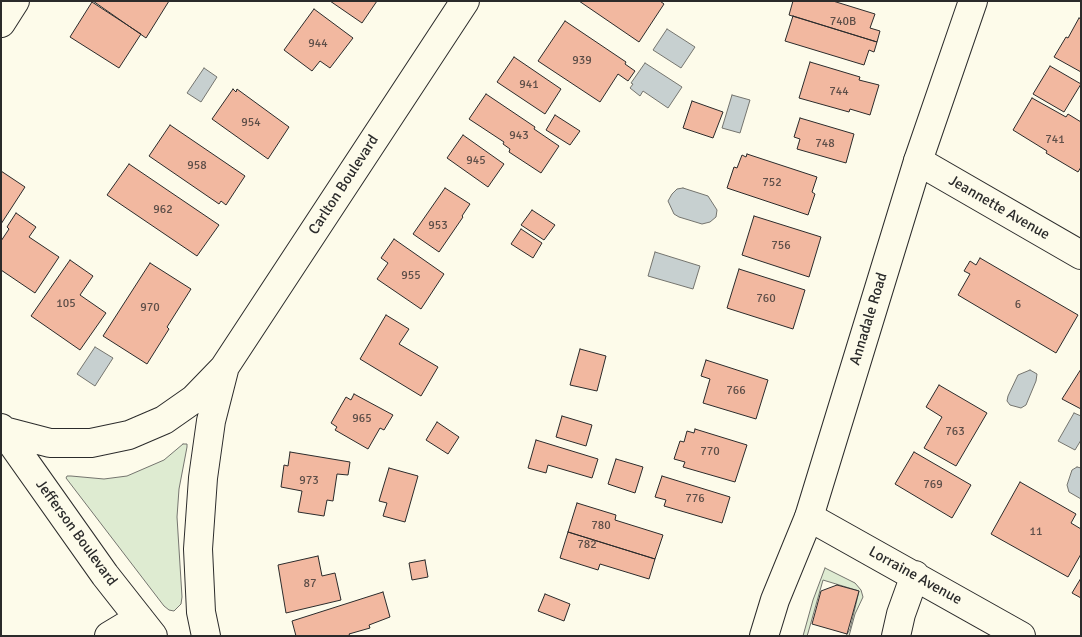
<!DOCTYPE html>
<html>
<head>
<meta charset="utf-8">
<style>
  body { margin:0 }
  #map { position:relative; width:1082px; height:637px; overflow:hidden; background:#fdfbea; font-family:Signika,sans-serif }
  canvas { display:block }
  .frame { position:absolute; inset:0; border:2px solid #2b2b2b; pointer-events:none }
</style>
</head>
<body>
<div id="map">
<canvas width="1082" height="637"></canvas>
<div class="frame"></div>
</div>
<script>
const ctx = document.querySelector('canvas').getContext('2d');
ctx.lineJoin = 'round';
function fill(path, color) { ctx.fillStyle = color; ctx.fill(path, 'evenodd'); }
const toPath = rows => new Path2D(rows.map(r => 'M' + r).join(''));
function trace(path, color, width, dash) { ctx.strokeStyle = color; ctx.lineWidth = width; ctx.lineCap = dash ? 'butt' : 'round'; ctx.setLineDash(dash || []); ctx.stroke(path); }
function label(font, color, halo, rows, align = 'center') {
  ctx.font = font + ' Signika,sans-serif'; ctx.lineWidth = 4; ctx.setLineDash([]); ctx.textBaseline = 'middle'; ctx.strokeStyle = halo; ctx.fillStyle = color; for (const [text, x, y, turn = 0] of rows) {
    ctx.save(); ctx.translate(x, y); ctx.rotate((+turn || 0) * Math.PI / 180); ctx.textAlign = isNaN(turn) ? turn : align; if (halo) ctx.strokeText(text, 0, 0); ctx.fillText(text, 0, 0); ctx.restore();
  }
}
const green = toPath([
  [183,444,187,444,187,447,179,489,177,517,182,597,181,604,174,611,169,610,164,606,66,478,67,476,71,476,104,479,127,476,164,460,183,444],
  [825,568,855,583,861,590,863,597,855,614,849,636,846,636,850,629,859,591,823,580,808,633,807,636,803,636,813,600,825,568]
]);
fill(green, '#deebd1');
trace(green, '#74746e', 1);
const water = toPath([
  [667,29,695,47,681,68,653,50,667,29],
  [645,63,682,87,668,108,643,91,640,96,630,88,633,84,631,83,645,63],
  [204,68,217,77,201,102,187,93,204,68],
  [732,95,750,100,740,133,722,128,732,95],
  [683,188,708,196,717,210,716,217,710,222,702,224,679,217,674,214,668,201,672,194,677,189,683,188],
  [655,252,700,266,693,289,648,276,655,252],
  [95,347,113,358,95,386,77,374,95,347],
  [1030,370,1037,374,1036,381,1026,405,1021,408,1010,405,1007,401,1008,396,1018,375,1030,370],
  [1074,413,1081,416,1081,440,1075,450,1058,441,1074,413],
  [1077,467,1081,468,1081,499,1069,492,1067,485,1072,470,1077,467]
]);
fill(water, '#c7d0d0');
trace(water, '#74746e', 1);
const building = toPath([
  [93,1,169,1,146,38,93,1],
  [330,1,377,1,362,23,330,1],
  [579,1,660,1,664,4,639,42,579,1],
  [793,1,833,1,875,14,870,28,880,31,877,42,789,15,793,1],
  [92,2,141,34,119,68,70,37,92,2],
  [314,9,353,38,330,68,320,61,312,71,284,50,314,9],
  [793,16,877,42,874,52,869,50,864,65,785,41,793,16],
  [1079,18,1081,19,1081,72,1054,57,1066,37,1068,38,1079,18],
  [565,21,626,62,625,64,635,71,628,81,618,74,600,102,538,61,565,21],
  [514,57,561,89,545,114,497,82,514,57],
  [810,62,860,77,859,80,879,85,870,115,850,109,849,112,799,98,810,62],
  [1050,66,1081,84,1064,112,1033,94,1050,66],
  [233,89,236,92,237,89,289,127,268,159,212,119,233,89],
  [486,94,535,127,534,129,559,146,541,173,509,152,510,149,503,144,504,142,469,119,486,94],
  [1032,98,1066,117,1068,114,1081,122,1081,167,1078,172,1046,153,1047,151,1013,130,1032,98],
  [692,101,723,112,713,138,683,128,692,101],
  [555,115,580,131,570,145,546,130,555,115],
  [800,118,854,134,846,163,797,149,800,139,794,137,800,118],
  [170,125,245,176,226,205,221,201,219,204,149,156,170,125],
  [463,135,504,164,488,187,447,158,463,135],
  [747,154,817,177,812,192,815,194,808,215,727,188,734,167,737,168,742,155,746,157,747,154],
  [129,164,219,225,197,256,107,195,129,164],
  [1,171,25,187,1,224,1,171],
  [445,188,470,204,462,216,463,217,439,252,413,234,445,188],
  [532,210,555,225,544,240,521,225,532,210],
  [16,213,36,227,29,237,59,257,35,293,1,270,1,241,9,229,7,227,16,213],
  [754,216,821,237,809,277,742,255,754,216],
  [521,229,542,243,533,258,511,244,521,229],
  [394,239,444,274,421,309,377,279,388,263,381,258,394,239],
  [980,258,1078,315,1056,353,958,295,970,274,964,271,970,261,976,265,980,258],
  [70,260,93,276,80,295,106,313,80,350,31,316,70,260],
  [150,263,191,289,167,327,169,329,147,364,103,336,150,263],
  [739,269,805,290,793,329,727,308,739,269],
  [386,315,409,329,399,344,438,367,421,396,360,359,386,315],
  [580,349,606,356,597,391,570,385,580,349],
  [706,360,768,380,756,419,703,403,710,379,701,376,706,360],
  [1081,369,1081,409,1062,399,1081,369],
  [939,385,987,413,956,466,924,448,942,417,926,407,939,385],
  [354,394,393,415,384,430,380,428,368,449,335,430,337,427,331,423,346,397,351,400,354,394],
  [562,416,592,425,586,446,556,437,562,416],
  [437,422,459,437,448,454,426,440,437,422],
  [695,429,747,445,735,482,683,467,685,462,674,459,680,441,684,442,687,431,694,433,695,429],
  [536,440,598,459,592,478,548,465,546,473,528,468,536,440],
  [290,452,350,462,348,475,337,474,333,501,327,500,324,516,298,512,302,491,281,487,284,465,288,466,290,452],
  [914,452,971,485,952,518,895,484,914,452],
  [616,459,643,467,635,493,608,484,616,459],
  [389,468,418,476,405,522,383,516,387,503,379,501,389,468],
  [662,476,730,497,722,523,664,506,666,500,655,497,662,476],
  [1020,482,1076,514,1071,523,1081,529,1081,554,1068,577,991,534,1020,482],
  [577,503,616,515,615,520,663,535,655,559,568,532,577,503],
  [568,532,655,559,649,579,600,564,598,570,560,558,568,532],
  [318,556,322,576,335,573,341,600,286,613,278,565,318,556],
  [425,560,428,577,412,580,409,563,425,560],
  [1081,578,1081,598,1072,593,1081,578],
  [837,585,859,591,847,634,812,624,821,591,837,585],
  [383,592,390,617,369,625,370,628,349,634,350,636,296,636,292,621,383,592],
  [545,594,570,604,564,621,538,611,545,594]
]);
fill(building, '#f2b8a0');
trace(building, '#2b2b2b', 1);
const minor = toPath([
  [1,23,15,1],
  [918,161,1081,255],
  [1,428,105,575,153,636],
  [4,431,50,443,91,443,129,435,164,420,194,399,224,368,465,1],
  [809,517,1021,636],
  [109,636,139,618],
  [206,636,201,612,198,549,203,478,211,421,224,370],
  [896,636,901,614,915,575]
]);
const tertiary = toPath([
  [764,636,775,600,809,517,918,161,973,1]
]);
trace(minor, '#2b2b2b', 30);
trace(tertiary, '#2b2b2b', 30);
trace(minor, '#fdfbea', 28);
trace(tertiary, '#fdfbea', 28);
label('12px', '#5d4e48', null, [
  ["740B",843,22],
  ["944",318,44],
  ["939",582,61],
  ["941",529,85],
  ["744",839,92],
  ["954",251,123],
  ["943",519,136],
  ["741",1055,140],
  ["748",825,144],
  ["945",476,161],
  ["958",197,166],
  ["752",772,183],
  ["962",163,210],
  ["953",438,226],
  ["756",781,246],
  ["955",411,276],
  ["760",766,299],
  ["105",66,304],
  ["6",1018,305],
  ["970",150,308],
  ["766",736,391],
  ["965",362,419],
  ["763",955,432],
  ["770",710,452],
  ["973",309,481],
  ["769",933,485],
  ["776",695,499],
  ["780",601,526],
  ["11",1036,532],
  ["782",587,545],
  ["87",310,584]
]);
label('15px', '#2b2b2b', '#fdfbea', [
  ["Carlton Boulevard",344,185,-57],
  ["Jeannette Avenue",999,208,30],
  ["Annadale Road",869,319,-73],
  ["Jefferson Boulevard",76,533,54],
  ["Lorraine Avenue",915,576,29]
]);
</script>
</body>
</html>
